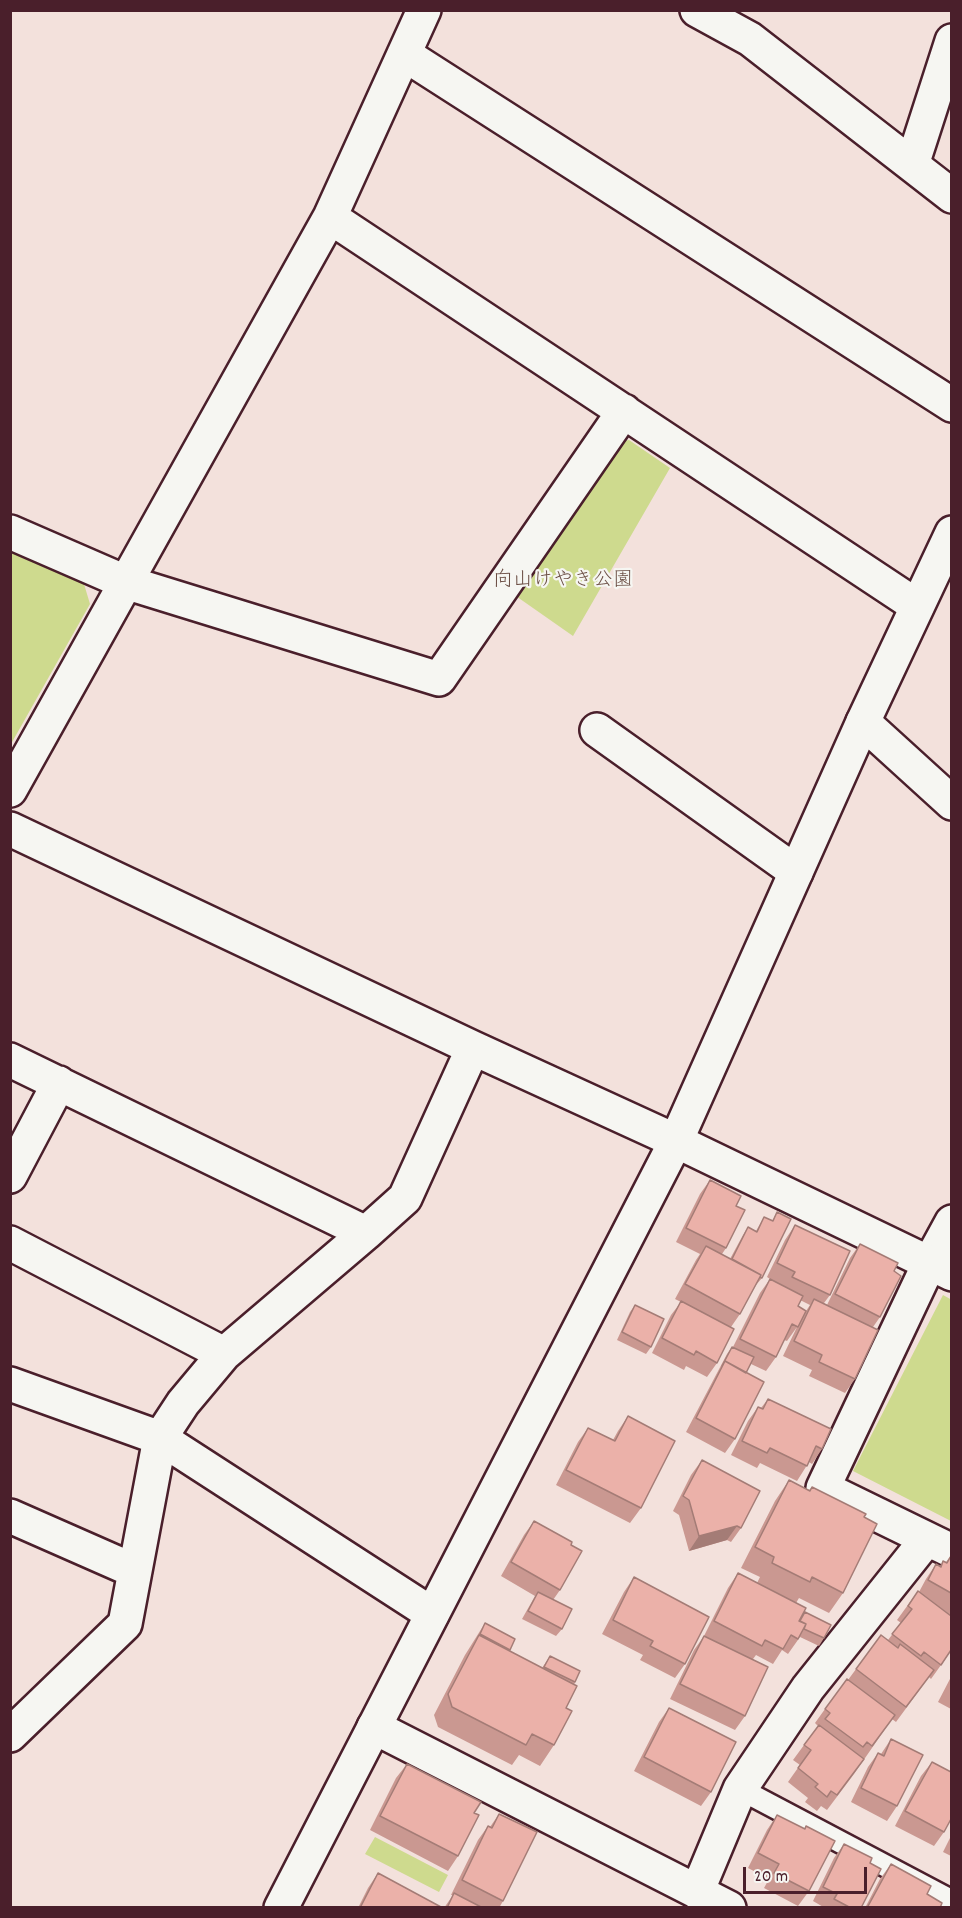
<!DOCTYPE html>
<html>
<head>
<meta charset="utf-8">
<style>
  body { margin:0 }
  #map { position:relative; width:962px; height:1918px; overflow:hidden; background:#f3e1dc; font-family:Dekko,sans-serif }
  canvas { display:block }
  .frame { position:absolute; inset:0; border:12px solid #4a1f2b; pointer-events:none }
  .scale { position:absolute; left:743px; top:1867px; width:124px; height:27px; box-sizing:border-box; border:3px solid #4a1f2b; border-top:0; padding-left:8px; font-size:18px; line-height:21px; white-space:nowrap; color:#4a1f2b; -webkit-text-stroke:4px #f6f6f2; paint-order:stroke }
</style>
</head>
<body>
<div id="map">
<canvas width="962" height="1918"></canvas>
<div class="frame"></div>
<div class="scale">20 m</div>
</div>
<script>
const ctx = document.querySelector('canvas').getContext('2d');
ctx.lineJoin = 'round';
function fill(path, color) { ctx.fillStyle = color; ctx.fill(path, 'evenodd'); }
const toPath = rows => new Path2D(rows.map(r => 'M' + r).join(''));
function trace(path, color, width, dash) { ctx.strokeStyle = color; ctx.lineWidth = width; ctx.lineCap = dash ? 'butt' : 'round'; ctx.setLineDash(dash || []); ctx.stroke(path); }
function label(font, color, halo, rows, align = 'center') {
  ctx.font = font + ' Dekko,"Klee One",sans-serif'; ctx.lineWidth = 4.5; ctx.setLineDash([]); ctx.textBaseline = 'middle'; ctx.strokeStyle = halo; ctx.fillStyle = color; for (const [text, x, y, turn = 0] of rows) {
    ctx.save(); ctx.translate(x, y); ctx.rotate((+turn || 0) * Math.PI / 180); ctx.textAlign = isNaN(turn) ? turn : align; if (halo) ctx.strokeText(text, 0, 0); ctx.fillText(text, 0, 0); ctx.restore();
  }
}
fill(toPath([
  [629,440,670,468,573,636,513,594,613,443],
  [11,550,84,584,90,604,11,744],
  [943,1295,952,1300,951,1521,853,1471],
  [375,1837,448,1875,439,1892,365,1854]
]), '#ceda8e');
const lane = toPath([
  [740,1789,952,1901]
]);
const street = toPath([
  [697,10,750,39,952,196],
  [404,54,952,405],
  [912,165,952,41],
  [330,217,917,606],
  [10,532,125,582,439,679,624,411],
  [863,722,952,803],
  [597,730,796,872],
  [10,790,330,217,424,10],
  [10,829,473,1048,676,1141],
  [10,1060,366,1233],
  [10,1176,59,1083],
  [952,1222,929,1264,823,1488,952,1551],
  [10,1243,224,1354],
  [10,1384,160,1438,432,1614],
  [10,1516,135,1571],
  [374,1727,729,1908],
  [10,1735,125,1624,160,1438,183,1403,224,1354,366,1233,405,1198,473,1048],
  [697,1892,740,1789,808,1688,927,1539]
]);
const secondary = toPath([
  [676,1141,952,1274],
  [281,1908,676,1141,863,722,952,533]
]);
trace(lane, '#4a1f2b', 26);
trace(street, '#4a1f2b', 38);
trace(secondary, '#4a1f2b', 38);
trace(lane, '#f6f6f2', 21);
trace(street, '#f6f6f2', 33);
trace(secondary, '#f6f6f2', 33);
fill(toPath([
  [710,1180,736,1206,726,1248,722,1254,730,1259,743,1235,748,1227,756,1231,764,1217,772,1221,777,1212,762,1278,756,1285,740,1314,731,1327,717,1363,707,1377,686,1366,684,1370,652,1353,671,1315,681,1302,675,1299,696,1260,700,1254,676,1242,700,1194],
  [795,1225,830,1295,824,1303,827,1305,850,1258,860,1244,894,1271,880,1317,873,1327,855,1379,845,1393,809,1376,812,1370,783,1356,797,1327,787,1341,784,1340,776,1357,766,1371,751,1364,746,1373,735,1439,725,1453,686,1432,727,1354,732,1347,733,1347,760,1293,770,1279,767,1277,785,1240],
  [800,1300,810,1305,806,1311,798,1306],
  [635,1305,651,1347,646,1354,617,1340,630,1312],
  [768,1399,822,1449,812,1464,809,1462,797,1481,760,1463,757,1468,731,1455,748,1421,758,1407,761,1408],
  [628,1416,641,1508,630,1523,556,1485,578,1442,588,1428,613,1440,618,1431],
  [702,1460,741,1528,731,1542,727,1540,689,1551,679,1515,673,1511,691,1475],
  [789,1480,809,1490,812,1487,864,1517,843,1593,829,1613,799,1598,796,1603,757,1583,760,1577,741,1568,775,1501],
  [534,1521,560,1590,553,1600,562,1629,556,1636,522,1619,535,1596,501,1576,524,1535],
  [951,1555,951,1651,931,1679,929,1677,896,1722,892,1719,854,1774,827,1810,821,1806,817,1811,805,1802,808,1798,788,1782,800,1765,793,1760,818,1726,815,1723,825,1709,848,1680,881,1635,888,1640,901,1623,897,1620,918,1591,919,1592,926,1579,936,1564,940,1566,943,1561,946,1562],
  [738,1573,800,1619,805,1612,824,1638,819,1646,800,1637,788,1654,782,1650,773,1664,756,1655,753,1659,745,1716,735,1730,670,1699,694,1650,704,1636,728,1588],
  [634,1577,685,1664,675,1678,640,1660,643,1655,602,1634,624,1592],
  [485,1623,515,1639,509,1651,542,1668,550,1656,575,1682,554,1745,540,1766,519,1755,512,1765,438,1727,434,1715,465,1655],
  [951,1677,951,1709,938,1702],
  [669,1708,711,1792,701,1806,634,1771,659,1722],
  [891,1739,897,1806,887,1821,851,1802,868,1767,878,1753,881,1754],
  [932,1762,944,1832,934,1846,895,1826,921,1776],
  [407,1764,474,1813,458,1856,448,1871,370,1830,396,1778],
  [499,1814,503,1901,499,1908,444,1908,453,1895,451,1895,478,1840,488,1826,490,1827],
  [777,1815,804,1829,806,1826,809,1891,798,1906,764,1888,769,1879,748,1868,767,1830],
  [951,1836,951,1856,943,1852],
  [844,1844,870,1863,861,1908,825,1908,813,1901,834,1858],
  [891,1864,927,1894,940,1908,865,1908,880,1879],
  [378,1873,441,1908,358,1908,368,1888]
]), '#ca9891');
fill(toPath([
  [737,1526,727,1540,689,1551,699,1536]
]), '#a47c76');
const building = toPath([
  [710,1180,741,1196,736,1206,745,1210,726,1248,686,1228,710,1180],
  [777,1212,791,1219,762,1278,760,1277,761,1275,732,1259,748,1227,757,1232,764,1217,773,1221,777,1212],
  [795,1225,850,1251,830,1295,792,1277,795,1272,777,1263,795,1225],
  [860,1244,898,1263,894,1271,901,1276,880,1317,835,1294,860,1244],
  [706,1246,761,1275,740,1314,685,1284,706,1246],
  [770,1279,803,1296,798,1306,806,1311,798,1327,792,1324,776,1357,740,1339,770,1279],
  [814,1299,878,1330,855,1379,819,1362,822,1355,794,1341,814,1299],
  [681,1301,734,1329,717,1363,696,1351,694,1355,662,1338,681,1301],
  [635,1305,664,1319,651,1347,622,1332,635,1305],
  [732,1347,754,1357,746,1373,725,1361,722,1366,732,1347],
  [725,1361,764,1382,735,1439,696,1418,725,1361],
  [768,1399,831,1429,822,1449,816,1446,807,1466,770,1448,767,1453,742,1441,758,1407,763,1409,768,1399],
  [628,1416,675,1441,641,1508,566,1470,588,1428,615,1441,628,1416],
  [702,1460,760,1491,741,1528,737,1526,699,1536,689,1500,683,1496,702,1460],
  [789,1480,810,1491,812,1487,866,1514,864,1517,877,1524,843,1593,812,1577,810,1582,772,1563,774,1557,755,1547,789,1480],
  [534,1521,572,1542,571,1545,582,1551,560,1590,511,1562,534,1521],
  [951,1556,951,1593,928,1580,936,1564,941,1567,943,1561,947,1563,951,1556],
  [738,1573,806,1608,799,1621,806,1624,798,1639,791,1635,783,1649,765,1640,762,1646,714,1621,738,1573],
  [634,1577,709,1617,685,1664,650,1646,653,1641,613,1620,634,1577],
  [918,1591,951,1616,951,1650,941,1665,924,1652,921,1656,892,1634,912,1609,908,1606,918,1591],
  [538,1592,572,1609,562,1629,528,1611,538,1592],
  [805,1612,831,1625,824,1638,804,1629,806,1624,800,1621,805,1612],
  [485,1623,515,1639,510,1650,480,1634,485,1623],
  [479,1635,577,1686,566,1708,572,1711,554,1745,532,1734,526,1745,452,1707,448,1694,479,1635],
  [881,1635,898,1648,900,1644,934,1670,906,1707,856,1669,881,1635],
  [704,1636,768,1667,745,1716,680,1684,704,1636],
  [550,1656,580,1671,575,1682,544,1667,550,1656],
  [847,1679,895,1715,872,1746,867,1742,863,1747,825,1719,830,1713,825,1709,847,1679],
  [669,1708,736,1742,711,1792,644,1757,669,1708],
  [819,1725,864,1759,837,1795,831,1791,827,1797,815,1787,818,1784,798,1768,811,1750,804,1745,819,1725],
  [891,1739,923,1755,897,1806,861,1788,878,1753,884,1756,891,1739],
  [932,1762,951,1772,951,1819,944,1832,905,1811,932,1762],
  [407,1764,481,1802,474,1813,479,1815,458,1856,380,1816,407,1764],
  [499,1814,537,1832,503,1901,462,1880,488,1826,492,1828,499,1814],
  [777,1815,805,1829,806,1826,835,1841,809,1891,774,1873,779,1864,758,1853,777,1815],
  [844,1844,872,1858,870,1863,881,1869,861,1908,851,1908,834,1899,837,1894,823,1887,844,1844],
  [891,1864,931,1886,927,1894,942,1903,940,1908,867,1908,891,1864],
  [378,1873,441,1907,441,1908,360,1908,378,1873],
  [454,1893,483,1908,447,1908,454,1893]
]);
fill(building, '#ebb1a9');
trace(building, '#a47c76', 1.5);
label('20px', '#6b4e44', '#f6f6f2', [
  ["向山けやき公園",563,582]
]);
</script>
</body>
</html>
